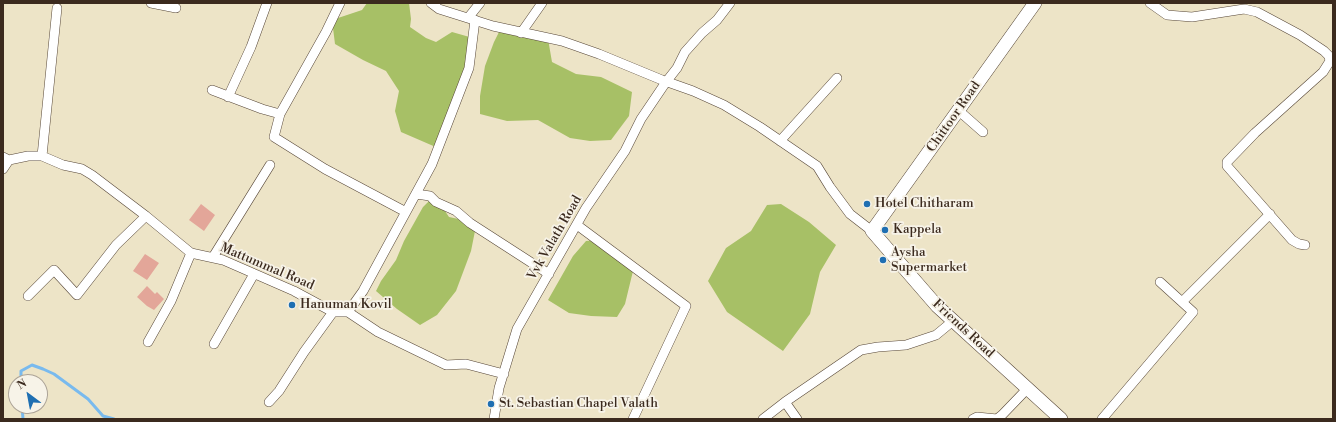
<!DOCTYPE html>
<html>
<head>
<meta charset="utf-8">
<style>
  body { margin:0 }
  #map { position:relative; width:1336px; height:422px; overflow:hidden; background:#ede4c7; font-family:"Libre Bodoni",serif }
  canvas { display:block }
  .frame { position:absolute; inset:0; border:4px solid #3b2a1e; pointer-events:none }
  .north { position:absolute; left:8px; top:374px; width:40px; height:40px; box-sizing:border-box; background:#f7f3e8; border:1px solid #aca397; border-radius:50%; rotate:328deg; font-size:11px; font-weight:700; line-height:16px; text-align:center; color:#3b2a1e }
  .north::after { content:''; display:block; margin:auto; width:14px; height:18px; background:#1f6fb2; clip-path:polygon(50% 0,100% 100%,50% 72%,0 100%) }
</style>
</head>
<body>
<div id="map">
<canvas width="1336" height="422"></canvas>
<div class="frame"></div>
<div class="north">N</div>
</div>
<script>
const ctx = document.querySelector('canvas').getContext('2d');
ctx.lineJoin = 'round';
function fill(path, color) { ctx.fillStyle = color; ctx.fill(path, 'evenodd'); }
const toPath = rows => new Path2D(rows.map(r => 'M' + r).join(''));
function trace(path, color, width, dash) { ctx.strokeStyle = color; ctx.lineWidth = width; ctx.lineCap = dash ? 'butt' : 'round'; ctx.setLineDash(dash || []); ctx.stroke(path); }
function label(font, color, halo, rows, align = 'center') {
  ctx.font = font + ' "Libre Bodoni",serif'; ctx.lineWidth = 3.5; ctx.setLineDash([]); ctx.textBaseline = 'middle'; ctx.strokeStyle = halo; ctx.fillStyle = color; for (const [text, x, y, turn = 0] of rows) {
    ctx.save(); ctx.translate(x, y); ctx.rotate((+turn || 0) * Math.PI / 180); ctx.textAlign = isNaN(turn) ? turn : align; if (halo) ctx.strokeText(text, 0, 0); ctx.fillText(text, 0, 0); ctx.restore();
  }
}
fill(toPath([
  [367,3,409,3,411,19,410,27,426,38,436,42,452,32,473,38,470,55,438,148,401,132,395,111,399,91,386,71,363,60,335,44,332,20,362,10],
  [501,28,548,39,552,62,576,74,601,77,632,92,629,116,611,140,590,141,570,138,538,120,507,121,480,114,480,96,485,66,494,42],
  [429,201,443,208,449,217,468,221,475,231,471,251,456,291,437,315,420,325,397,309,376,291,381,281,396,260,404,241,423,207],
  [781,204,809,222,836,245,820,272,810,314,783,351,727,312,708,281,726,248,751,231,767,205],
  [597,240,633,271,625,304,617,317,591,316,569,313,548,300,573,256,586,241]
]), '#a7c066');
trace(toPath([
  [21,382,21,371,32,365,43,369,54,374,88,399,103,416,114,419],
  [22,406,23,419]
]), '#79baee', 3);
fill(toPath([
  [201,204,215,215,204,231,189,220],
  [145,254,159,263,147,280,133,271],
  [147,286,155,294,157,292,164,299,154,310,147,306,137,297]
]), '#e3a699');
const minor = toPath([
  [151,3,176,8],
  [340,3,326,32,280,114,274,137,325,169,406,212],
  [431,3,439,9,493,26,562,41,599,54,662,80,693,91,724,105,760,127,817,166,830,187,850,214,872,231],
  [1150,3,1167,15,1192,17,1244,9,1257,12,1300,35,1324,51,1329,56,1330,61,1323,72,1255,133,1227,162,1227,166,1292,240,1299,244,1305,245],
  [468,18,480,3],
  [521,33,542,3],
  [212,90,262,109,280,114],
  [228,97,251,47,267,3],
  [958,110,983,132],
  [780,141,837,78],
  [42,156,57,8],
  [3,157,9,160,28,156,42,156,63,165,82,169,92,175,146,216,191,253,223,260,294,291,333,312,348,312,363,291,432,164,469,68,475,20],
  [3,169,9,160],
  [416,194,430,196,436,202,456,211,470,223,549,274],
  [577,225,686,306,633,419],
  [213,257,270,165],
  [28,296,54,270,77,295,116,245,146,216],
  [1182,302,1270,214],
  [348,312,378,332,446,365,466,364,504,374],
  [148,342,171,301,191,253],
  [214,344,254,274],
  [269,402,279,391,304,352,333,312],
  [785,402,861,350,878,347,906,345,936,335,953,321],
  [494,419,499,388,517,329,586,208,625,151,641,119,666,82,677,68,685,52,702,33,717,20,730,3],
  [763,419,785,402,797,419],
  [973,419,977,417,997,419,1002,415,1028,388],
  [1102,419,1193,312,1160,282]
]);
const secondary = toPath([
  [1035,3,872,231,937,306,1061,419]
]);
trace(minor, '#564637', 10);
trace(secondary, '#564637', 14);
trace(minor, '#fff', 9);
trace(secondary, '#fff', 13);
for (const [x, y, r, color] of [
  [867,204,4,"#1f6fb2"],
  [885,230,4,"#1f6fb2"],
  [883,260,4,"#1f6fb2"],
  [292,305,4,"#1f6fb2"],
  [491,404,4,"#1f6fb2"]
]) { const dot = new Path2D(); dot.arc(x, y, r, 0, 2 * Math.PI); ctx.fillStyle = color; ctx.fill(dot); trace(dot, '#f7f3e8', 1.5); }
label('13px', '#3b2a1e', '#f7f3e8', [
  ["Chittoor Road",954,117,-55],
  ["Vvk Valath Road",555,238,-60],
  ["Mattummal Road",267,267,23],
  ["Friends Road",963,329,43]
]);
label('13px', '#3b2a1e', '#f7f3e8', [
  ["Hotel Chitharam",875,204],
  ["Kappela",893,230],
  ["Aysha",891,253],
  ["Supermarket",891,268],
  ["Hanuman Kovil",300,305],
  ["St. Sebastian Chapel Valath",499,404]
], 'left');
</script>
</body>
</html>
